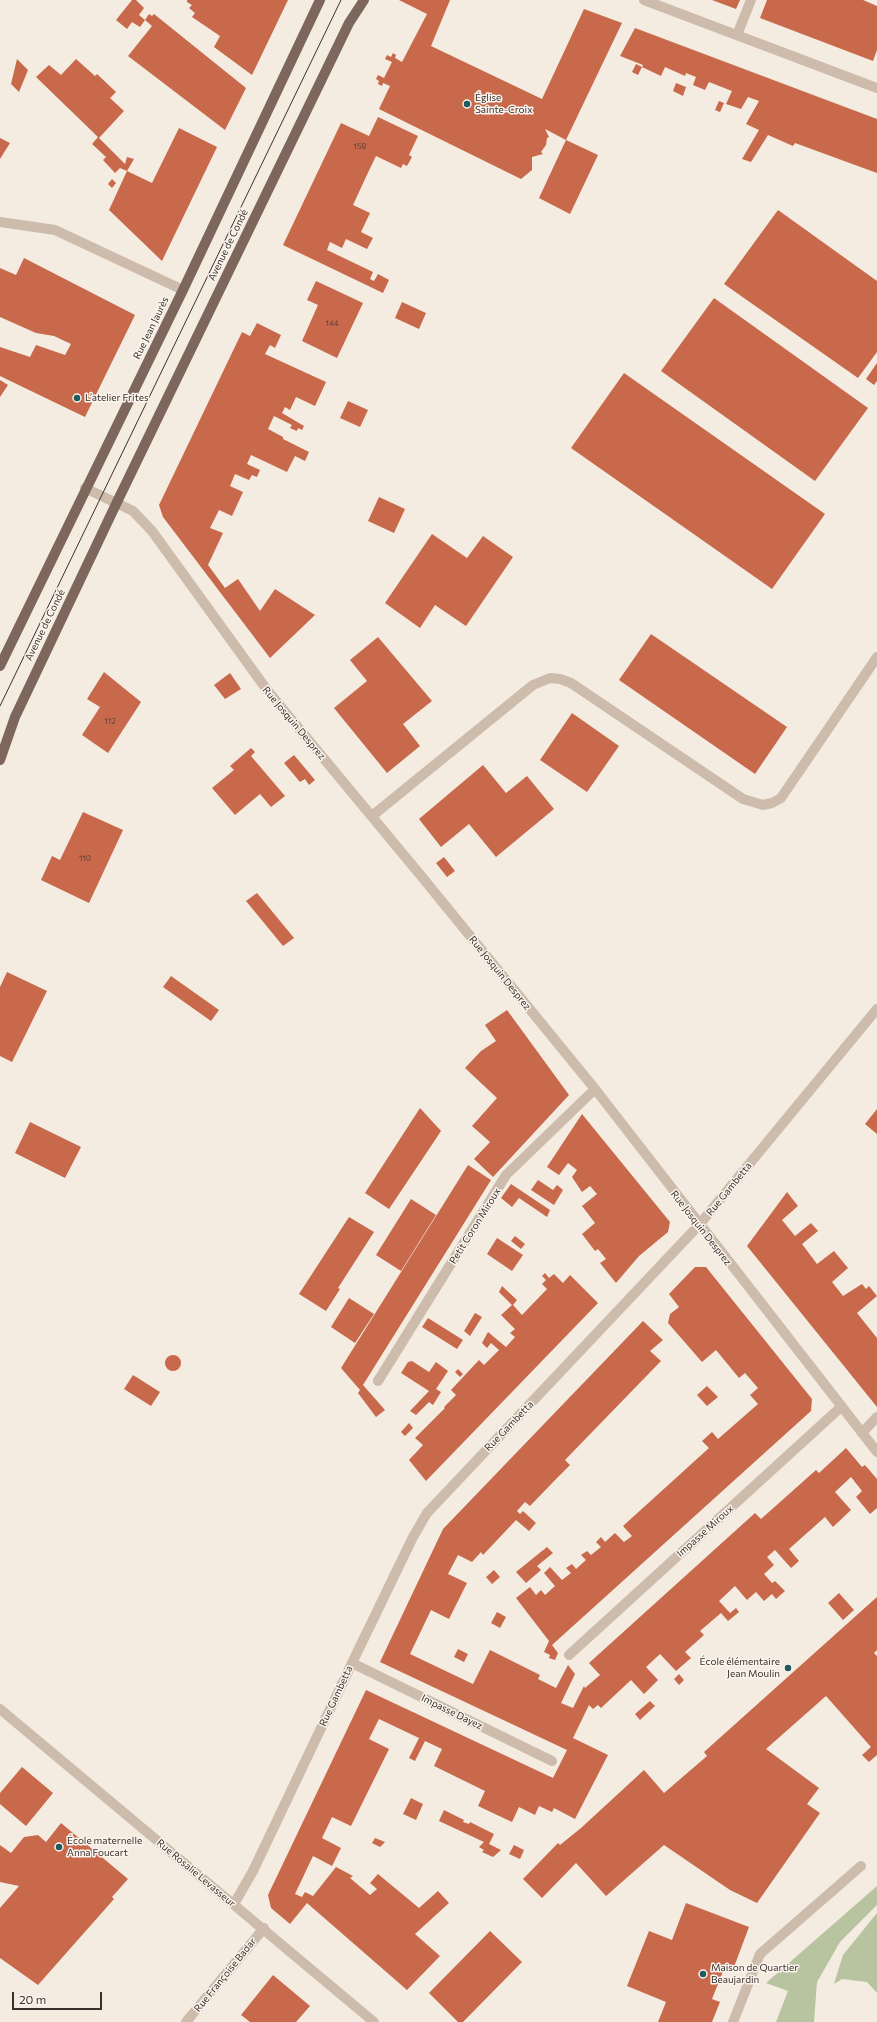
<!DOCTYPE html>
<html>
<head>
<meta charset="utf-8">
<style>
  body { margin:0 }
  #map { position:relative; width:877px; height:2022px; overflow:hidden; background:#f4ebe1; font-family:Commissioner,sans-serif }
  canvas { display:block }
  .scale { position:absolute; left:12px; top:1992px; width:90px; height:18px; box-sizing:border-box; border:2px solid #3b302b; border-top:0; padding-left:5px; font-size:12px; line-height:14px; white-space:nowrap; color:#3b302b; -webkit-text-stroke:3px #fbf5ee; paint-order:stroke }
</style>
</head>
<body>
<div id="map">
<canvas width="877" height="2022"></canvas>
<div class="scale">20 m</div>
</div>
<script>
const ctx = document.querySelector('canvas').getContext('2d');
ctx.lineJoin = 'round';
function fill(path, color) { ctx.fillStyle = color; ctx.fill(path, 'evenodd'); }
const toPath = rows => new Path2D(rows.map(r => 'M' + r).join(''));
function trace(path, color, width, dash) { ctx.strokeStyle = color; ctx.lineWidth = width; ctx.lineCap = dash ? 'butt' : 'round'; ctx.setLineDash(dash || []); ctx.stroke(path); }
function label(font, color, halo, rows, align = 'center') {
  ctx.font = font + ' Commissioner,sans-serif'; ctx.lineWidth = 3; ctx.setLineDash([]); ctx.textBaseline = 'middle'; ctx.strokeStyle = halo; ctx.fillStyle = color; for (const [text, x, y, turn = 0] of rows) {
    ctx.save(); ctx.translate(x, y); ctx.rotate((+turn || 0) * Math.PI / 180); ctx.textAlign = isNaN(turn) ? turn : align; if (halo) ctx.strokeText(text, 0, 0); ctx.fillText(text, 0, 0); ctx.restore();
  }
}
fill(toPath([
  [877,1886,877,1905,840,1942,817,1982,814,2022,776,2022,788,1991,766,1983],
  [877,1913,877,1993,867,1982,842,1979,834,1984,843,1955]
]), '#b8c4a0');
fill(toPath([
  [132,0,136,0,144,8,139,15,145,20,140,27,132,22,127,29,116,20],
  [187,0,288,0,252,75,214,47,220,36,192,17,195,13,189,8,192,5,187,2],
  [399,0,450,0,431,46,542,99,584,9,622,23,566,140,598,155,570,214,539,198,566,140,545,129,549,137,547,138,546,145,541,152,543,154,532,157,532,170,521,179,379,109,390,86,383,83,382,86,378,84,379,81,376,79,378,75,384,78,392,62,385,59,387,55,391,57,393,53,396,55,395,58,402,62,427,14],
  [712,0,740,0,736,9],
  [767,0,863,0,877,6,877,50,873,61,760,18],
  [149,14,152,16,154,14,246,88,225,130,128,56,152,26,145,20],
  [635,28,877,119,877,173,795,143,793,146,768,135,751,162,742,159,759,130,746,124,759,101,748,97,741,109,726,104,732,91,709,82,705,90,693,85,696,77,686,73,685,76,665,67,661,76,642,67,643,65,620,56],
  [17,59,28,70,19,92,11,84],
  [76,59,95,76,97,74,116,92,110,98,124,111,99,138,125,164,127,157,134,159,127,171,120,168,115,173,103,160,106,157,92,144,98,137,36,77,49,65,61,75],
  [636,64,642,67,638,75,632,72],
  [676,83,686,87,683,96,673,91],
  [719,101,724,103,720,112,715,110],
  [378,117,418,136,409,155,412,157,407,166,403,164,401,168,376,156,365,179,353,205,370,213,361,232,373,238,367,249,346,239,342,248,330,242,327,250,373,272,370,279,374,281,378,274,389,280,383,293,283,245,341,123,369,136],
  [179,128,217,147,162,261,109,210,127,171,152,183],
  [0,138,10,143,0,159],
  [112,179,116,183,112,188,108,184],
  [778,210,877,281,877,352,858,378,724,284],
  [24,258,135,315,85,417,0,376,0,347,30,357,36,345,65,355,71,344,54,336,36,333,0,317,0,268,16,275],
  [316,281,363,303,337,358,302,341,318,305,307,300],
  [714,298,868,408,815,481,661,371],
  [402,302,426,313,419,329,395,318],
  [257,323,281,335,275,348,270,345,265,354,326,382,315,406,296,397,290,410,285,407,282,413,304,426,302,430,298,428,297,431,290,428,292,425,274,416,268,429,283,437,283,439,309,452,305,461,295,456,287,472,251,455,247,464,260,470,257,477,252,475,249,480,235,474,230,486,243,492,232,516,219,510,210,528,223,533,208,565,225,588,238,579,260,611,275,589,315,615,270,658,163,517,159,505,242,332,250,336],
  [877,363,877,381,874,385,866,379],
  [624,373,825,514,772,589,571,448],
  [0,380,8,385,0,397],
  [348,401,368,410,360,427,340,418],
  [379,497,405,509,394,533,368,521],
  [432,534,467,558,483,536,513,557,466,626,435,605,420,628,385,603],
  [651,634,787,727,755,774,619,680],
  [378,637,432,701,403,724,420,746,387,773,334,708,367,681,350,660],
  [104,672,141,702,108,753,82,735,100,707,87,699],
  [230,673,241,689,225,699,214,685],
  [572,713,619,746,587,792,540,760],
  [251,748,255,752,251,756,285,796,271,807,260,794,235,815,212,788,234,770,230,766],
  [294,755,315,780,309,785,305,779,300,782,284,763],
  [483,765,506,793,527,776,554,809,496,857,469,824,441,847,419,819],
  [83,812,123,830,89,903,41,880,52,856,60,860],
  [444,857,455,871,447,877,436,863],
  [257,893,294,938,283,946,246,901],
  [7,972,47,991,12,1062,0,1056,0,987],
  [171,976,219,1010,211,1021,163,987],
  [507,1010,569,1095,493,1177,474,1159,490,1142,472,1126,497,1098,465,1068,481,1051,496,1041,485,1025],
  [420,1108,441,1131,389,1209,365,1193],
  [877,1109,877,1134,865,1124],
  [582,1114,670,1222,668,1232,639,1256,616,1283,600,1263,606,1259,598,1249,595,1251,582,1234,595,1223,582,1206,597,1194,590,1186,582,1192,572,1177,577,1170,568,1163,559,1175,547,1167],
  [30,1122,81,1147,65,1178,15,1153],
  [468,1165,491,1180,363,1385,385,1410,376,1417,358,1393,360,1390,341,1368],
  [538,1180,553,1190,557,1185,563,1190,554,1205,531,1190],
  [511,1184,550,1210,547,1217,519,1198,512,1207,501,1198],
  [787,1192,798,1206,782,1220,795,1236,811,1223,818,1231,802,1244,817,1264,834,1251,848,1268,832,1282,843,1296,862,1284,866,1289,869,1286,877,1296,857,1313,877,1338,877,1407,747,1246],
  [411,1199,436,1215,401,1271,376,1255],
  [349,1217,374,1232,338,1288,340,1289,326,1311,299,1294],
  [515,1236,525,1244,521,1249,511,1241],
  [497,1238,523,1255,512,1271,487,1254],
  [695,1267,706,1267,812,1399,811,1411,552,1645,558,1653,555,1660,549,1658,550,1655,544,1652,549,1641,516,1598,530,1587,536,1595,541,1590,545,1595,555,1586,544,1573,550,1567,562,1580,571,1573,566,1568,572,1564,576,1569,586,1560,581,1555,587,1551,591,1555,601,1547,596,1542,601,1537,605,1542,615,1533,624,1542,632,1536,623,1526,709,1448,702,1441,712,1432,718,1439,758,1404,750,1395,758,1388,745,1373,739,1378,716,1350,702,1362,668,1323,670,1314,679,1307,669,1294],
  [545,1273,549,1278,554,1274,563,1283,570,1275,598,1303,426,1481,409,1460,423,1445,415,1438,445,1408,444,1407,456,1395,451,1390,479,1360,484,1365,499,1350,491,1343,487,1348,482,1343,488,1332,506,1347,515,1337,510,1333,515,1329,501,1315,512,1305,499,1292,502,1286,517,1300,513,1305,522,1315,547,1289,542,1284,546,1280,542,1276],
  [349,1298,374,1314,355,1343,331,1327],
  [475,1313,482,1317,470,1336,464,1331],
  [428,1318,463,1340,457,1349,422,1327],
  [643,1321,663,1340,650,1351,661,1361,565,1460,570,1465,558,1477,530,1506,525,1502,517,1511,520,1514,523,1511,536,1523,529,1531,516,1520,483,1555,481,1552,472,1562,458,1555,448,1574,467,1583,449,1619,431,1610,410,1654,473,1684,490,1650,540,1675,538,1679,556,1688,568,1665,575,1674,561,1703,573,1708,584,1686,585,1688,600,1675,589,1663,755,1513,761,1519,816,1470,819,1473,846,1448,862,1467,865,1465,877,1479,877,1508,870,1514,856,1497,862,1491,851,1477,835,1492,851,1510,833,1527,825,1517,789,1549,799,1561,791,1568,775,1550,767,1557,774,1565,764,1574,772,1583,775,1581,785,1591,776,1599,772,1594,764,1601,756,1592,747,1600,735,1586,719,1601,730,1613,736,1608,739,1612,728,1621,721,1613,700,1631,704,1635,685,1652,691,1658,676,1671,660,1654,646,1667,658,1680,644,1694,631,1680,601,1708,598,1705,593,1709,589,1705,573,1738,608,1755,575,1819,554,1808,552,1812,539,1806,535,1815,519,1807,512,1822,478,1806,485,1791,434,1766,442,1749,425,1741,415,1761,409,1758,419,1738,379,1719,369,1739,389,1749,351,1826,332,1817,322,1838,341,1848,332,1866,313,1856,295,1894,302,1897,305,1892,313,1896,336,1867,353,1876,350,1878,370,1895,377,1889,370,1883,378,1874,419,1908,438,1891,449,1903,415,1934,440,1956,407,1990,307,1903,290,1924,271,1908,268,1895,366,1690,553,1778,567,1750,380,1662,443,1529],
  '165 1363a8 8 0 1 1 16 0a8 8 0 1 1-16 0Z',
  [412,1361,429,1372,436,1362,448,1371,436,1389,441,1392,433,1405,429,1402,416,1415,410,1411,429,1391,401,1373,408,1362],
  [458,1369,463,1374,460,1377,455,1372],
  [133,1375,160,1392,151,1406,124,1389],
  [707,1386,718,1397,707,1406,697,1395],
  [409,1423,413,1428,405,1436,401,1432],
  [547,1547,553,1553,537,1566,541,1570,526,1583,516,1572],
  [494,1570,500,1577,492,1584,486,1577],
  [839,1593,854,1610,843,1620,828,1603],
  [877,1597,877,1650,874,1653,877,1656,877,1755,869,1762,862,1755,871,1747,826,1696,766,1749,819,1788,807,1804,820,1813,757,1903,730,1890,664,1845,606,1896,576,1863,542,1898,523,1879,558,1843,560,1845,581,1828,644,1770,664,1793,707,1756,704,1752],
  [497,1612,506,1617,500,1628,491,1623],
  [458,1649,468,1654,464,1662,454,1657],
  [679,1674,684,1680,679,1685,674,1679],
  [650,1701,655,1706,640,1720,635,1714],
  [22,1767,53,1793,26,1826,0,1804,0,1793],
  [411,1798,423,1804,416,1820,403,1814],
  [444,1810,464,1820,463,1822,469,1824,470,1822,494,1834,489,1844,501,1850,493,1857,482,1852,484,1850,479,1847,484,1842,439,1821],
  [61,1823,128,1879,112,1897,114,1899,38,1985,0,1958,0,1908,19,1886,0,1882,0,1845,11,1853,24,1837,38,1835,46,1842],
  [375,1838,385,1842,380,1847,372,1843],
  [514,1845,524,1850,520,1859,509,1854],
  [686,1903,749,1927,734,1967,726,1964,712,1999,720,2002,712,2022,658,2022,666,2002,627,1986,649,1931,672,1940],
  [490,1931,522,1962,463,2022,458,2022,429,1993],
  [273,1975,310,2006,296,2022,250,2022,241,2015]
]), '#c8694b');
trace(toPath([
  [644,0,877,88],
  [737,35,751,0],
  [0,222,55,230,183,290],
  [85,488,133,511,152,531,267,690,422,877,595,1089,877,1452],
  [372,816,533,685,550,678,560,679,571,683,743,799,763,805,772,803,781,798,877,657],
  [378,1381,506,1175,595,1089],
  [862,1433,877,1417],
  [569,1655,841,1407],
  [352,1663,552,1761],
  [0,1709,374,2022],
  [234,1904,253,1871,352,1663,413,1537,427,1513,699,1225,877,1009],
  [186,2022,264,1928],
  [733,2022,760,1954,861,1866]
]), '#cdbbac', 10);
trace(toPath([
  [0,666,183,290,320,0],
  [0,760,15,717,117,502,349,23,364,0]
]), '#7d675c', 10);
trace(toPath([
  [0,706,341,0]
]), '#3b302b', 1);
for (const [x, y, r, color] of [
  [467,104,4,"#1f5a5e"],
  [77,398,4,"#1f5a5e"],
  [788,1668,4,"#1f5a5e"],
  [59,1847,4,"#1f5a5e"],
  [703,1974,4,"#1f5a5e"]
]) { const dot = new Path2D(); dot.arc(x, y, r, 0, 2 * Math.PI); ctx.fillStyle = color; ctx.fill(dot); trace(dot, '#fbf5ee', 1.5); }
label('8px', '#5e3e33', null, [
  ["158",360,146],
  ["144",332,323],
  ["112",110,721],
  ["110",85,858]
]);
label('10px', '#3b302b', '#fbf5ee', [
  ["Église",475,98],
  ["Sainte-Croix",475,110],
  ["L’atelier Frites",85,398],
  ["École élémentaire",780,1662,"right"],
  ["Jean Moulin",780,1674,"right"],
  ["École maternelle",67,1841],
  ["Anna Foucart",67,1853],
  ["Maison de Quartier",711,1968],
  ["Beaujardin",711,1980]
], 'left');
label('10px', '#3b302b', '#fbf5ee', [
  ["Avenue de Condé",228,245,-64],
  ["Rue Jean Jaurès",151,328,-64],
  ["Avenue de Condé",45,625,-64],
  ["Rue Josquin Desprez",294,723,50],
  ["Rue Josquin Desprez",500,973,51],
  ["Rue Gambetta",729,1189,-51],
  ["Petit Coron Miroux",475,1226,-58],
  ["Rue Josquin Desprez",701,1228,52],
  ["Rue Gambetta",509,1426,-46],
  ["Impasse Miroux",705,1531,-42],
  ["Rue Gambetta",336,1696,-65],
  ["Impasse Dayez",452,1712,26],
  ["Rue Rosalie Levasseur",196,1873,40],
  ["Rue Françoise Badar",225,1975,-51]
]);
</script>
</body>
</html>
